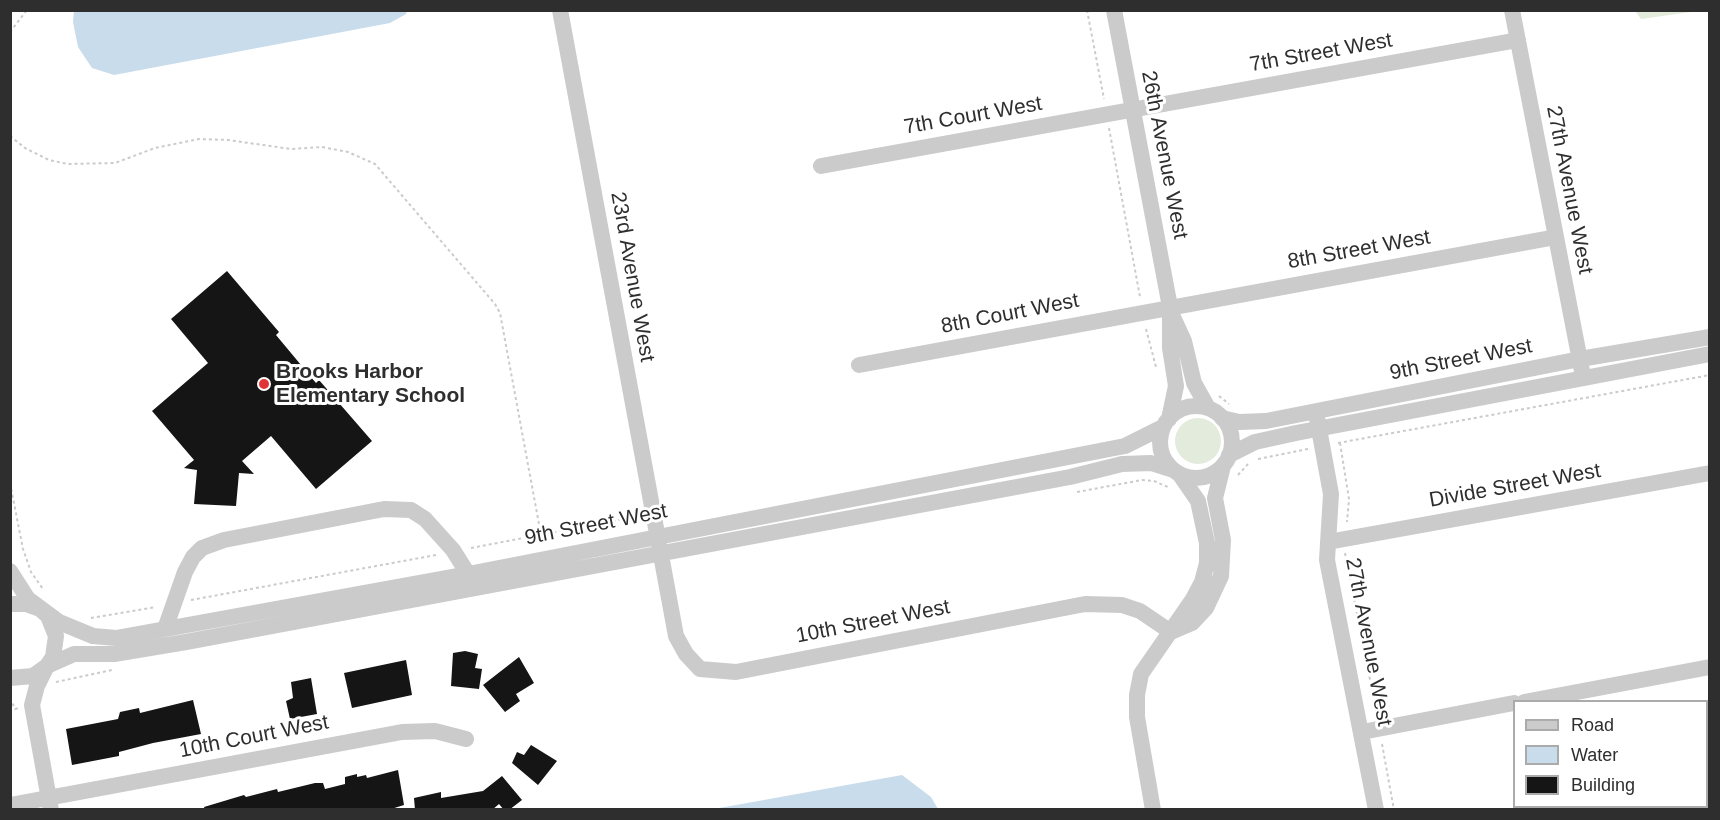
<!DOCTYPE html>
<html>
<head>
<meta charset="utf-8">
<style>
  body { margin:0 }
  #map { position:relative; width:1720px; height:820px; overflow:hidden; background:#fff; font-family:Helvetica,sans-serif }
  canvas { display:block }
  .frame { position:absolute; inset:0; border:12px solid #2e2e2e; pointer-events:none }
  .legend { position:absolute; left:1513px; top:700px; width:195px; height:108px; box-sizing:border-box; background:#fff; border:2px solid #ababab; margin:0; padding:8px 10px; list-style:none; font-size:18px; color:#2e2e2e }
  .legend li { display:flex; align-items:center; gap:12px; height:30px }
  .legend b { width:30px; border:2px solid #ababab }
</style>
</head>
<body>
<div id="map">
<canvas width="1720" height="820"></canvas>
<div class="frame"></div>
<ul class="legend">
<li><b style="height:8px;background:#cbcbcb"></b>Road</li>
<li><b style="height:16px;background:#c9dceb"></b>Water</li>
<li><b style="height:16px;background:#151515"></b>Building</li>
</ul>
</div>
<script>
const ctx = document.querySelector('canvas').getContext('2d');
ctx.lineJoin = 'round';
function fill(path, color) { ctx.fillStyle = color; ctx.fill(path, 'evenodd'); }
const toPath = rows => new Path2D(rows.map(r => 'M' + r).join(''));
function trace(path, color, width, dash) { ctx.strokeStyle = color; ctx.lineWidth = width; ctx.lineCap = dash ? 'butt' : 'round'; ctx.setLineDash(dash || []); ctx.stroke(path); }
function label(font, color, halo, rows, align = 'center') {
  ctx.font = font + ' Helvetica,sans-serif'; ctx.lineWidth = 6; ctx.setLineDash([]); ctx.textBaseline = 'middle'; ctx.strokeStyle = halo; ctx.fillStyle = color; for (const [text, x, y, turn = 0] of rows) {
    ctx.save(); ctx.translate(x, y); ctx.rotate((+turn || 0) * Math.PI / 180); ctx.textAlign = isNaN(turn) ? turn : align; if (halo) ctx.strokeText(text, 0, 0); ctx.fillText(text, 0, 0); ctx.restore();
  }
}
fill(toPath([
  [1635,11,1698,11,1641,19],
  '1175 441a23 23 0 1 1 46 0a23 23 0 1 1-46 0Z'
]), '#e3ebdc');
fill(toPath([
  [74,11,74,10,407,11,406,14,390,23,114,75,92,68,78,47,73,22],
  [902,775,931,797,938,809,714,809]
]), '#c9dceb');
fill(toPath([
  [227,271,279,332,276,335,316,383,319,380,372,441,316,489,271,436,242,461,254,474,239,473,236,506,194,504,197,470,184,468,194,460,152,411,208,363,171,319],
  [465,651,478,654,475,668,482,669,479,689,451,686,453,653],
  [519,657,534,683,516,694,520,701,505,712,483,685],
  [406,660,412,695,352,708,344,673],
  [311,678,317,714,290,719,286,701,293,698,291,682],
  [193,700,201,734,153,743,119,752,119,756,72,765,66,729,118,719,120,712,139,708,140,713],
  [531,745,557,761,538,785,512,763,517,752,524,755],
  [398,770,404,805,388,810,205,810,204,807,244,795,246,797,277,789,278,792,315,783,323,783,325,789,345,784,345,777,357,774,357,777,366,775,367,778],
  [502,776,522,800,509,810,504,810,499,804,492,810,415,810,414,798,441,792,441,798,483,791]
]), '#151515');
trace(toPath([
  [1087,10,1104,99],
  [10,32,27,10],
  [1109,128,1140,297],
  [10,136,25,148,49,160,68,164,115,163,155,148,199,139,228,140,291,149,322,147,348,152,375,164,495,304,500,313,541,535],
  [1146,329,1156,367],
  [1219,396,1229,404],
  [1338,443,1710,375],
  [1340,443,1349,499,1347,522],
  [1258,459,1308,449],
  [1238,475,1248,464],
  [10,483,23,549,31,572,43,589],
  [1077,492,1142,480,1154,481,1170,488],
  [471,548,639,516],
  [1345,553,1377,715],
  [191,600,436,555],
  [91,618,156,607],
  [56,682,112,670],
  [10,698,15,709,19,708],
  [1382,744,1394,810]
]), '#cbcbcb', 2, [3, 3]);
trace(toPath([
  [560,10,676,636,686,654,700,669,736,672,1085,604,1122,605,1140,611,1171,632],
  [1114,10,1170,307,1170,348,1176,386,1169,419],
  [1512,10,1582,371],
  [821,166,1518,40],
  [1173,317,1184,341,1194,383,1208,408],
  [859,365,1556,237],
  '1160 442a36 36 0 1 1 72 0a36 36 0 1 1-72 0Z',
  [1222,418,1239,422,1266,421,1580,359,1710,337],
  [1317,418,1331,494,1327,560,1376,810],
  [1229,455,1255,442,1296,433,1710,354],
  [1328,542,1710,473],
  [10,571,28,599,59,622,93,636,116,638,468,574,1125,446,1163,427],
  [10,604,26,604,40,609,48,616,56,636,53,657,47,666,33,676,10,678],
  [165,629,185,572,193,557,202,548,224,540,384,509,411,510,425,519,453,550,468,574],
  [1171,632,1192,623,1206,608,1221,576,1223,540,1215,498,1223,466],
  [1524,702,1710,667],
  [1362,732,1514,703],
  [10,805,402,732,435,731,466,739],
  [51,810,32,705,37,686,47,666,74,654,114,654,186,642,1070,477,1122,464,1151,463,1173,470],
  [1153,810,1137,717,1137,695,1141,674,1193,599,1202,582,1207,563,1207,543,1198,501,1180,475]
]), '#cbcbcb', 16);
for (const [x, y, r, color] of [
  [264,384,6,"#e13437"]
]) { const dot = new Path2D(); dot.arc(x, y, r, 0, 2 * Math.PI); ctx.fillStyle = color; ctx.fill(dot); trace(dot, '#fff', 2); }
label('21px', '#2e2e2e', '#fff', [
  ["7th Street West",1321,53,-10],
  ["7th Court West",973,116,-10],
  ["26th Avenue West",1164,155,79],
  ["27th Avenue West",1569,190,79],
  ["8th Street West",1359,250,-10],
  ["23rd Avenue West",632,277,80],
  ["8th Court West",1010,314,-11],
  ["9th Street West",1461,360,-11],
  ["Divide Street West",1515,486,-10],
  ["9th Street West",596,525,-11],
  ["10th Street West",873,622,-11],
  ["27th Avenue West",1368,642,79],
  ["10th Court West",254,737,-11]
]);
label('bold 21px', '#2e2e2e', '#fff', [
  ["Brooks Harbor",276,372],
  ["Elementary School",276,396]
], 'left');
</script>
</body>
</html>
